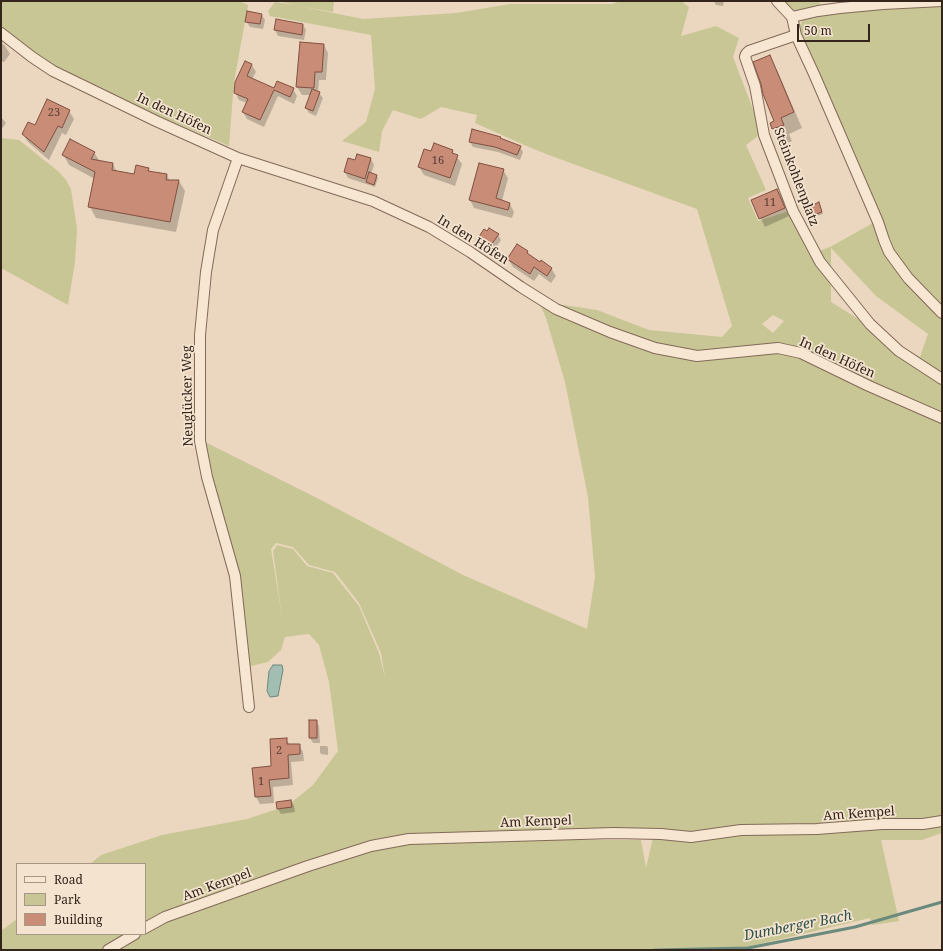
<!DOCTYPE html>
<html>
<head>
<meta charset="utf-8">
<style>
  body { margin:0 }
  #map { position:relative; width:943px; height:951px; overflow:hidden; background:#ebd7bf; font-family:"Noto Serif",serif }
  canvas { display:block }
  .frame { position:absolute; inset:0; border:2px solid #33241c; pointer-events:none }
  .legend { position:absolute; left:16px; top:863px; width:130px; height:72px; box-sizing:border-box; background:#f3e3cf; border:1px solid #a69787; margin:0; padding:5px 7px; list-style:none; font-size:12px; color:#33241c }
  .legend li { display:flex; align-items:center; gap:8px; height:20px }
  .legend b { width:20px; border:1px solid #a69787 }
  .scale { position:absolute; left:797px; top:24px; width:73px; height:18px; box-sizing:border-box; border:2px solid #33241c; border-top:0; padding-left:5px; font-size:12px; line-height:14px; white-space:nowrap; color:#33241c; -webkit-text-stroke:3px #f3e3cf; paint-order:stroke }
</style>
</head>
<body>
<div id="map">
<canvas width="943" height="951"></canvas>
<div class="frame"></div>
<ul class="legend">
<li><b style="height:5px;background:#f7e6d2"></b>Road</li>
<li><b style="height:11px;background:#c8c694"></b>Park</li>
<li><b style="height:11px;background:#c88c77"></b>Building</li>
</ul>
<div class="scale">50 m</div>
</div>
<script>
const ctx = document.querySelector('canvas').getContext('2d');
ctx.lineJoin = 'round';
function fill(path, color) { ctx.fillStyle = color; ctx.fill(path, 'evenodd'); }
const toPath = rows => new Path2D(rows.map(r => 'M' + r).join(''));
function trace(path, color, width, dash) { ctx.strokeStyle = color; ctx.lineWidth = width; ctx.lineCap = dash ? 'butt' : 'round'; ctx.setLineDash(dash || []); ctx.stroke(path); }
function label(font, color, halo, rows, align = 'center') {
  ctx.font = font + ' "Noto Serif",serif'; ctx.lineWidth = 3.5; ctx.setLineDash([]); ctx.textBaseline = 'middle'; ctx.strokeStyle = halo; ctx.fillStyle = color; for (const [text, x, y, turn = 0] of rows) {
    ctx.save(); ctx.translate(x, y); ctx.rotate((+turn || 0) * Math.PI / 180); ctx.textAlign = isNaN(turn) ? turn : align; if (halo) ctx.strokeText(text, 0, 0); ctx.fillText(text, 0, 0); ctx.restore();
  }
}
fill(toPath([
  [1,1,239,1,248,5,234,82,229,146,159,116,56,68,32,52,1,27],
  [278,1,334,1,333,12,299,6,363,19,456,13,510,4,612,4,621,1,681,1,689,7,681,36,716,26,739,38,733,57,762,133,746,145,766,190,748,198,758,221,789,211,811,254,830,247,880,219,804,45,799,27,804,18,868,10,942,6,942,833,922,840,881,840,899,921,872,925,870,918,739,949,656,948,654,950,1,950,1,931,17,919,17,934,145,934,145,864,90,864,101,855,162,835,247,819,287,806,313,785,338,751,329,682,319,645,309,634,285,637,281,650,268,662,247,667,243,618,203,441,317,498,463,575,587,629,595,577,588,497,565,382,546,318,540,304,564,305,597,310,649,330,722,337,732,326,697,209,546,154,522,144,475,123,477,115,441,107,421,119,393,110,382,131,379,152,342,141,366,122,375,89,371,35,270,16,268,11,275,2,295,5],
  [831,248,876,296,928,334,920,357,831,302],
  [773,315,784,321,773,333,762,324],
  [276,543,293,547,309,565,335,572,359,603,381,653,385,678,379,653,359,606,333,573,307,566,293,549,277,545,273,551,282,617,271,549],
  [655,829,646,868,641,840,445,840,393,844,307,868,391,839,428,834],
  [780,1,818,1,823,7,796,11,789,8],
  [2,138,19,140,59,172,66,180,71,189,77,229,75,262,68,305,1,268,1,142]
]), '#c8c694');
const water = toPath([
  [273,665,282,665,283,670,278,696,270,697,267,691,269,671,273,665]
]);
fill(water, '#a2bdb1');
trace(water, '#6a8a7d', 1);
fill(toPath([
  [714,1,724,1,723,6,716,5],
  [262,15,265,20,263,29,250,27,246,21],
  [277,20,303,25,306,30,304,40,278,36,275,30],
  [1,42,5,46,10,54,4,62,1,61],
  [324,45,328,53,326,80,319,80,318,92,323,98,316,116,309,113,306,108,311,95,302,95,297,87],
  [769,56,778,72,802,128,789,134,792,141,782,145,771,123,775,121],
  [252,65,256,72,252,79,274,89,293,89,297,96,294,104,278,96,264,127,247,119,243,112,247,103,239,100,235,92],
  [69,111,74,119,66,135,62,133,49,160,28,142,23,134,35,127],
  [1,117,6,123,1,130],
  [470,142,520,147,523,152,520,160,498,152,473,147],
  [452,151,462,164,455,186,424,175,419,167,432,153],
  [94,152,100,162,113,164,117,172,135,175,148,168,150,172,167,175,170,181,179,181,185,191,176,232,96,218,90,207,95,179,69,165,63,154],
  [371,159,374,165,371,174,376,176,378,178,375,187,348,178,345,172,349,160,356,162],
  [503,170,508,178,502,201,510,204,514,212,512,218,474,208,470,200],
  [777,190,782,198,789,216,765,227,752,200],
  [820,206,823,214,816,216,815,214],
  [488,233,498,235,501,240,491,254,480,246,477,241],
  [527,252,530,256,551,268,556,276,551,283,539,274,534,281,513,267,508,259],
  [316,721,319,726,320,743,313,743,310,738],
  [286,739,290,745,299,745,303,752,304,761,291,762,293,785,273,787,274,803,260,804,256,797,253,769,272,767],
  [320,746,327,746,328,748,328,755,321,754,320,752],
  [291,801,294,806,295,812,281,814,278,809]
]), '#0003');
trace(toPath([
  [655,950,748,948,855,927,942,902]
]), '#6a8a7d', 3);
const building = toPath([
  [247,11,262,14,260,24,245,22,247,11],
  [276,19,303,24,302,35,274,30,276,19],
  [300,42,324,44,322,72,315,72,314,88,296,87,300,42],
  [770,55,794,112,781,118,784,125,772,129,770,123,774,121,763,94,761,84,753,62,770,55],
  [245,61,252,64,247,76,274,88,277,81,294,88,290,97,274,90,260,120,242,112,248,99,234,93,235,82,245,61],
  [312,89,320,92,313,111,305,108,312,89],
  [47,99,70,110,62,128,58,126,44,152,22,134,28,122,35,125,47,99],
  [472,129,501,137,500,138,521,146,517,155,495,147,469,142,472,129],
  [70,139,95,152,91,159,113,163,112,170,134,174,136,165,149,168,148,171,167,174,166,180,179,180,170,222,88,207,95,172,62,155,70,139],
  [434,143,453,150,452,153,458,155,450,178,418,167,424,149,431,151,434,143],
  [357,154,371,158,365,179,344,172,348,158,355,160,357,154],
  [479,163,504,169,496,198,510,203,508,210,469,200,479,163],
  [369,172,377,175,374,185,366,182,369,172],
  [777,189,785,208,759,219,751,200,777,189],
  [819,202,822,212,814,215,811,206,819,202],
  [489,228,499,234,488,249,476,241,484,229,487,231,489,228],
  [517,244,528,251,527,253,540,262,541,260,552,268,547,276,534,267,530,274,507,259,517,244],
  [309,720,317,720,317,738,309,738,309,720],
  [287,738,287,744,300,744,300,754,288,755,289,778,269,780,271,796,255,797,252,768,271,766,270,739,287,738],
  [291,800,292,807,277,809,276,802,291,800]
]);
fill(building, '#c88c77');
trace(building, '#814f40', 1);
const minor = toPath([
  [777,1,792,17,796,35,814,74,878,222,884,240,889,252,908,278,942,313],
  [792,17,818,11,840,8,883,4,942,1],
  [1,33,32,57,53,71,156,121,238,158,373,201,429,227,470,252,521,287,556,309,610,332,655,348,697,356,778,348,801,353,869,386,942,418],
  [796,35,749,51,746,54,745,57,755,86,764,135,793,211,820,262,870,324,899,351,942,379],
  [238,158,213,230,206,272,200,335,200,441,207,477,235,576,249,707],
  [145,928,165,917,308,866,371,846,409,839,614,833,661,834,691,837,741,830,817,829,882,824,923,824,942,821],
  [108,950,135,934]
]);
trace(minor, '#836959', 12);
trace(minor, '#f7e6d2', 10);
label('11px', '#583e33', null, [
  ["23",54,113],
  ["16",438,161],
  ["11",770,203],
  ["2",279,751],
  ["1",261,782]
]);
label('13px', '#33241c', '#f3e3cf', [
  ["In den Höfen",174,114,25],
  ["Steinkohlenplatz",796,177,69],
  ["In den Höfen",473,240,32],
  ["In den Höfen",837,358,24],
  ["Neuglücker Weg",188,396,-91],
  ["Am Kempel",859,814,-4],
  ["Am Kempel",536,822,-2],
  ["Am Kempel",217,885,-20]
]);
label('italic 14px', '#2c524a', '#f3e3cf', [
  ["Dumberger Bach",798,926,-11]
]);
</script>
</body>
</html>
